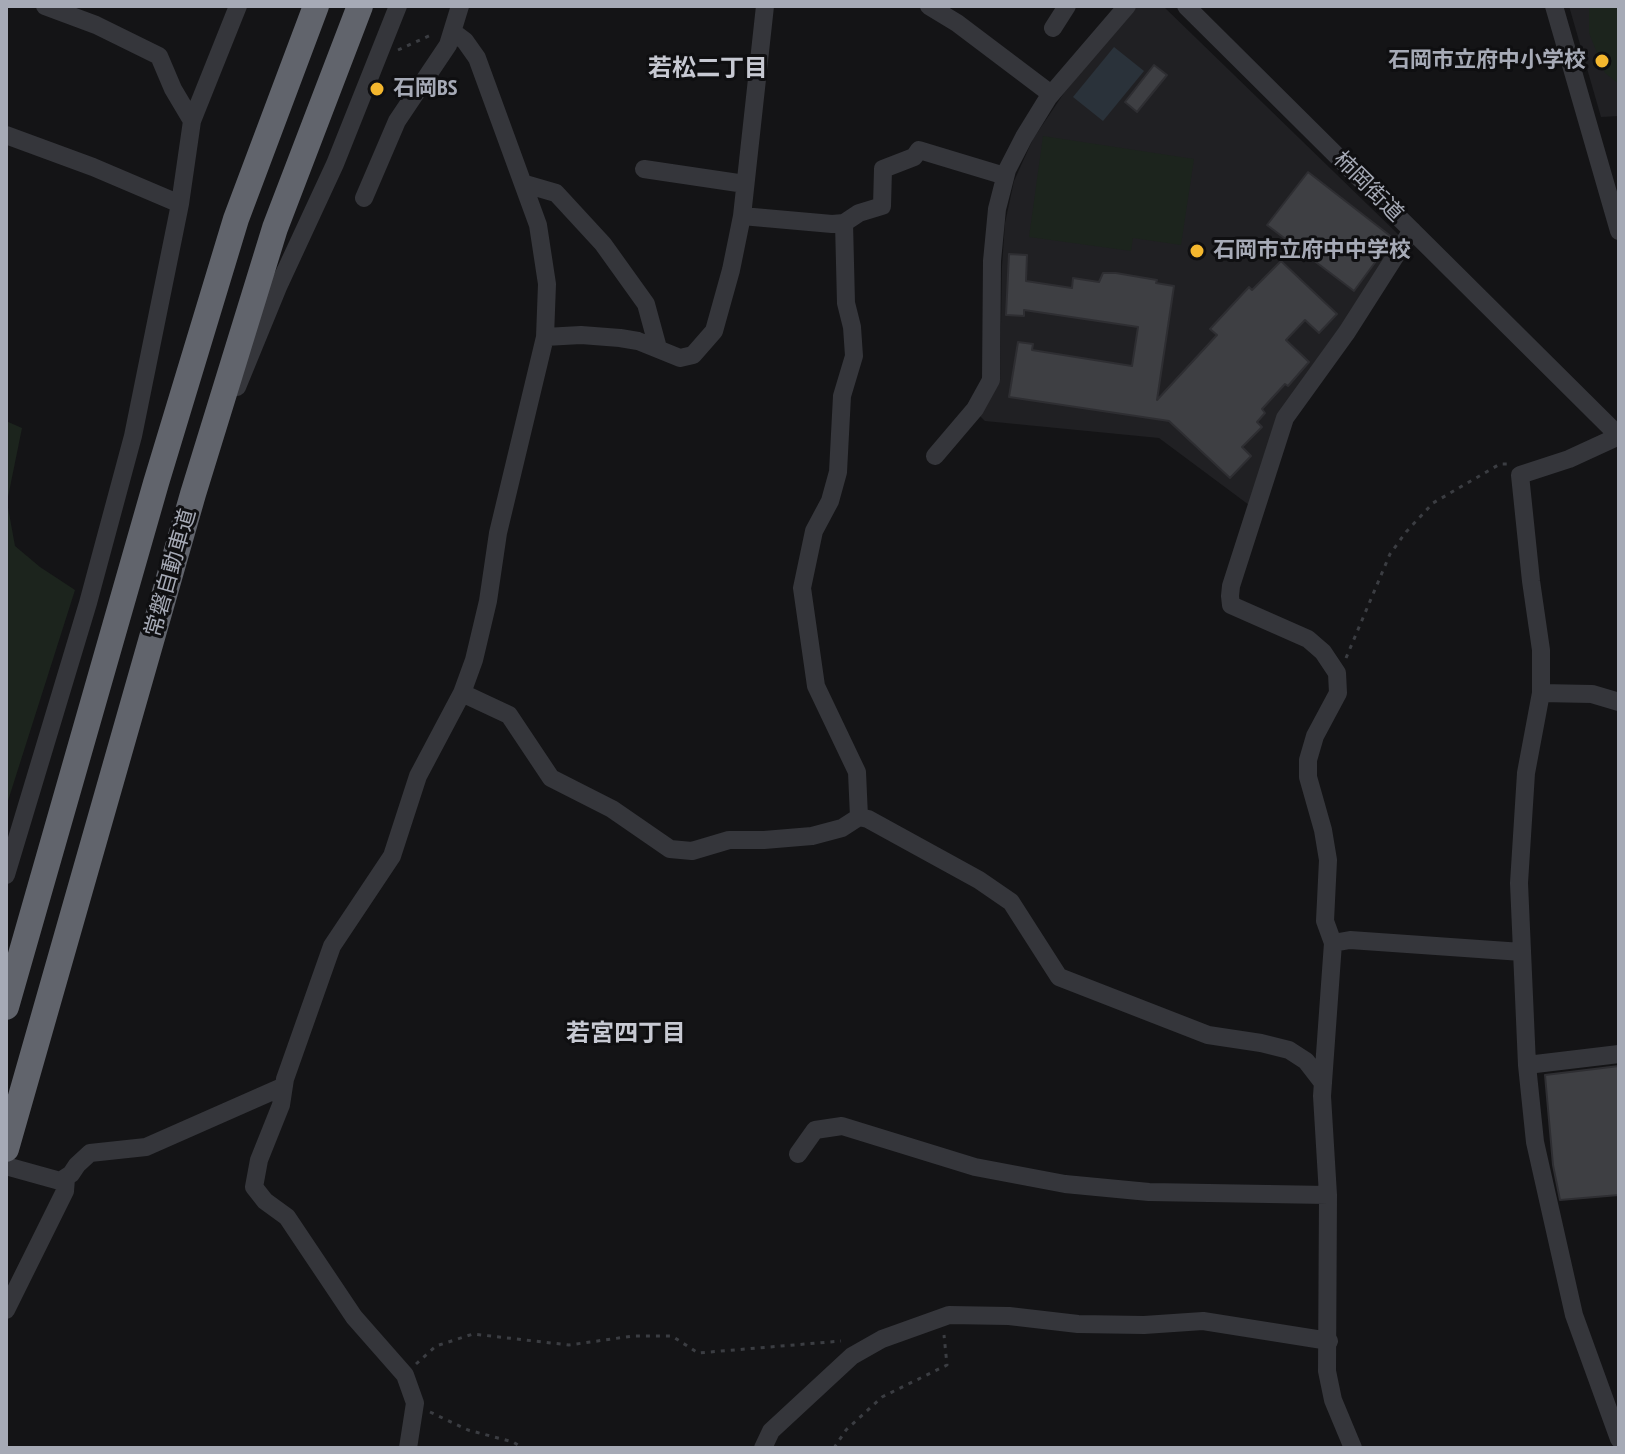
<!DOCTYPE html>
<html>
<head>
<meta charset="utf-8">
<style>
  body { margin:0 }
  #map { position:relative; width:1625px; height:1454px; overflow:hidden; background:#141416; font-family:"PT Sans Narrow",sans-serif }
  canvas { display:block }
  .frame { position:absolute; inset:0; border:8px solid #a6aab6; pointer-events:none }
</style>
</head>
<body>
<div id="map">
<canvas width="1625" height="1454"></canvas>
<div class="frame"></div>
</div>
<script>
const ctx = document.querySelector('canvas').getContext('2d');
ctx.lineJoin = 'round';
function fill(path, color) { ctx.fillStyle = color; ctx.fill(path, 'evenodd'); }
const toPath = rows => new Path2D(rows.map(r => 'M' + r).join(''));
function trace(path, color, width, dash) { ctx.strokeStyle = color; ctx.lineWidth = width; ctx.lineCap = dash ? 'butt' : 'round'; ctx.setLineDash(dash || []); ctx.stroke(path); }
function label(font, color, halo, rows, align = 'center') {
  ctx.font = font + ' "PT Sans Narrow","Noto Sans JP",sans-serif'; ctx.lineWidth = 6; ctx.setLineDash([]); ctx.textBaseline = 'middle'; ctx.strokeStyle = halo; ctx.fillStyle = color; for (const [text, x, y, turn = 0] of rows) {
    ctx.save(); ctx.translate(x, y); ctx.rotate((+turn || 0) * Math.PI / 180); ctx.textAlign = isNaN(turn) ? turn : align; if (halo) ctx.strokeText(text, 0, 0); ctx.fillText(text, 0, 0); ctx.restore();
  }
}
fill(toPath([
  [1135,6,1163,6,1401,237,1321,357,1249,505,1159,438,985,421,979,415,1000,381,1002,266,1005,223,1014,181,1033,139,1064,93],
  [1569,6,1619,6,1619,116,1601,117]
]), '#202023');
fill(toPath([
  [1589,6,1619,6,1619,84,1605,73,1589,33],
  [1043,136,1194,159,1181,245,1133,238,1131,251,1029,237],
  [6,421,22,428,7,502,15,546,40,567,75,590,6,807]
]), '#1c241d');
fill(toPath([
  [1114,47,1144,71,1103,121,1073,97]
]), '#2a323a');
const building = toPath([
  [1154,65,1167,75,1137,112,1125,102,1154,65],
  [1308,172,1393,238,1354,291,1267,225,1308,172],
  [1009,254,1027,255,1026,281,1072,288,1073,278,1099,282,1103,273,1116,273,1157,280,1156,283,1174,286,1157,400,1217,335,1210,329,1249,287,1252,290,1281,261,1337,314,1319,333,1305,320,1286,340,1309,362,1288,386,1285,384,1262,409,1265,413,1257,422,1262,427,1242,447,1251,456,1230,478,1169,421,1009,397,1018,342,1033,344,1032,350,1132,366,1138,327,1024,310,1024,316,1006,315,1009,254],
  [1619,1066,1619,1195,1560,1200,1553,1165,1545,1075,1619,1066]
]);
fill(building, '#3e3f43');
trace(building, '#2e2e32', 2);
trace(toPath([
  [398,50,433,34],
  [1346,658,1390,554,1406,532,1433,503,1500,464,1507,464],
  [416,1364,436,1346,473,1334,569,1345,633,1336,672,1336,698,1353,841,1341],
  [430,1412,468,1430,513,1442,523,1448],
  [834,1448,846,1430,882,1397,947,1365,944,1335]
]), '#3b3d42', 3, [4, 6]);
trace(toPath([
  [45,6,96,25,159,56,173,89,192,121],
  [929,6,957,23,1051,94],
  [1186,6,1619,436],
  [1554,6,1619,231],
  [1053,28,1067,6],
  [6,135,93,167,180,204],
  [644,169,745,184],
  [525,184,556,193,603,244,646,304,658,348],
  [364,198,397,121,448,45,460,6],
  [742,216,832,224,844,223,859,213,882,206,883,169,914,157,919,150,1005,176],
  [844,223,846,303,852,327,854,356,842,396,838,472,830,501,814,531,802,588,816,686,857,772,859,817],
  [545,337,581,335,620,338,638,341,680,358,693,355,714,331,731,270,742,216,765,6],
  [237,387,278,287,335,164,398,6],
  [1619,436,1569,459,1520,475,1531,581,1541,650,1541,693,1526,773,1519,883,1527,1065,1535,1142,1574,1315,1619,1439],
  [935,456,975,409,991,380,992,261,997,209,1007,170,1024,137,1048,98,1127,6],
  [462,693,509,715,551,778,612,809,670,849,692,851,729,840,764,840,812,836,842,828,859,817,868,819,979,880,1011,902,1059,977,1208,1035,1261,1043,1289,1050,1306,1061,1323,1083],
  [1541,693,1592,694,1619,702],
  [6,875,88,603,133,436,180,204,192,121,238,6],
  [1333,943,1350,940,1522,952],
  [1527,1065,1619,1054],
  [798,1154,815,1130,842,1126,975,1167,1065,1184,1149,1192,1328,1195],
  [6,1166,60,1181,71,1174,77,1165,90,1153,146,1147,282,1087],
  [6,1310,65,1191,66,1178],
  [408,1448,415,1403,405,1375,354,1317,287,1217,265,1201,254,1187,259,1160,281,1105,285,1079,332,946,392,856,418,776,462,693,474,660,488,601,498,533,545,337,547,284,538,225,477,58,465,41,453,32],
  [763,1448,771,1431,852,1356,882,1339,949,1315,1009,1316,1078,1324,1144,1325,1203,1321,1329,1341],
  [1353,1448,1333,1400,1327,1371,1328,1195,1322,1096,1333,943,1325,921,1328,860,1323,830,1308,777,1308,760,1315,736,1338,693,1337,673,1323,652,1308,639,1231,605,1230,596,1231,586,1285,418,1347,332,1412,230]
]), '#35363b', 18);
trace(toPath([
  [6,1007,156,483,236,219,316,6],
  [6,1149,193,494,275,228,360,6]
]), '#61646c', 26);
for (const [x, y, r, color] of [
  [1602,61,8,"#f4b72e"],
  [377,89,8,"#f4b72e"],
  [1197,251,8,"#f4b72e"]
]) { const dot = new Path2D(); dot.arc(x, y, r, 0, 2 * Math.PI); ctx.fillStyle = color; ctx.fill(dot); trace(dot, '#0f0f11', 3); }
label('bold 22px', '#a6aab6', '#0f0f11', [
  ["石岡市立府中小学校",1586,61,"right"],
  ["石岡BS",393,89],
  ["石岡市立府中中学校",1213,251]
], 'left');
label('22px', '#a6aab6', '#0f0f11', [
  ["柿岡街道",1368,187,45],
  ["常磐自動車道",171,573,-74]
]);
label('bold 24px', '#c7c9d2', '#0f0f11', [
  ["若松二丁目",708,69],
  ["若宮四丁目",626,1034]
]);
</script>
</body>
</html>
